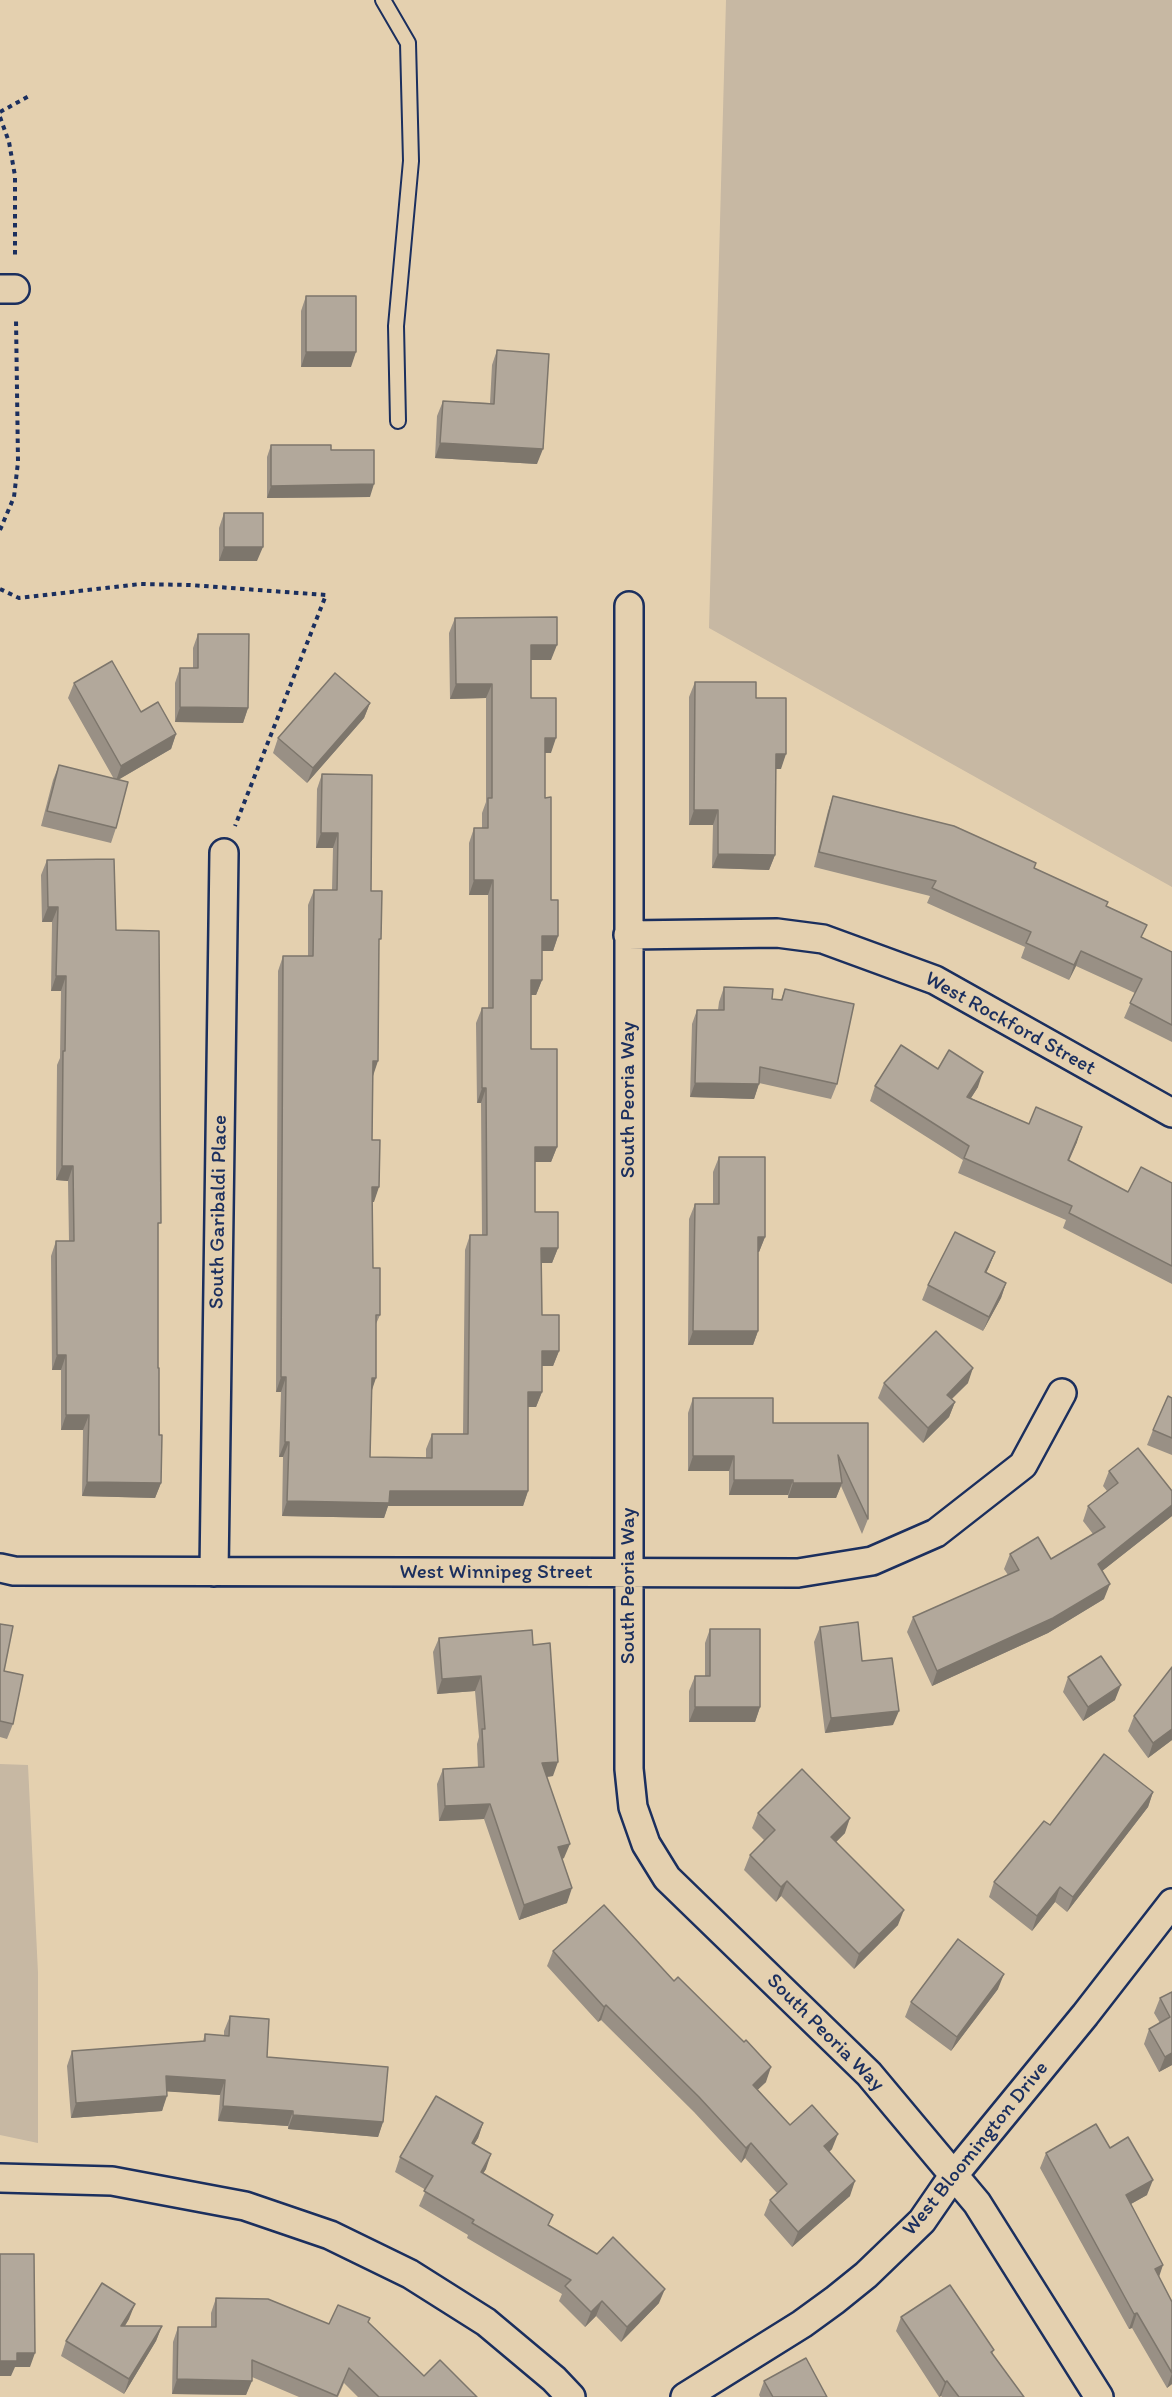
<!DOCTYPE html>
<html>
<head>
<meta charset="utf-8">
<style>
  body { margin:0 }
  canvas { display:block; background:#e4d0af }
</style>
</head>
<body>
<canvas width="1172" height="2397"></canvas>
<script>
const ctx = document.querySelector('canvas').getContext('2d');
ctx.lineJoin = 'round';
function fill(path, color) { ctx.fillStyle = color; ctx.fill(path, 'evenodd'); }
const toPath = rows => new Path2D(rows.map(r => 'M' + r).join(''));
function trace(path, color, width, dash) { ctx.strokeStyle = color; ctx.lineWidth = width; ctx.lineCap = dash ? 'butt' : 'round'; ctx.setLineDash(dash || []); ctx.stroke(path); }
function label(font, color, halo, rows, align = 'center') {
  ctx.font = font + ' Itim,sans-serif'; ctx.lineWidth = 4.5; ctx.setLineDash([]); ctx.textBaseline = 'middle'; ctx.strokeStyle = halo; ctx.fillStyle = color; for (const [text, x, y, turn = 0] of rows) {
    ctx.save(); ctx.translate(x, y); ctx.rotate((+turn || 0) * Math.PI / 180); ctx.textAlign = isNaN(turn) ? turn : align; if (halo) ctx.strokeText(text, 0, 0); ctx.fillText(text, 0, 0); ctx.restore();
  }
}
fill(toPath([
  [726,0,1172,0,1172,887,709,628],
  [0,1764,28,1765,38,1973,38,2143,0,2135]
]), '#c7b8a3');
const service = toPath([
  [383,0,408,43,411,161,396,326,398,421]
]);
const minor = toPath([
  [0,289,15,289],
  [629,606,629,1769,633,1807,646,1844,667,1878,869,2074,977,2203,1099,2397],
  [628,935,777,933,823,939,935,980,1172,1113],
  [0,1568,14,1571,798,1573,872,1561,936,1533,1023,1465,1062,1393],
  [214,1572,224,853],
  [0,2178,112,2181,245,2206,330,2235,410,2274,486,2322,554,2379,571,2397],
  [685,2397,802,2324,835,2300,866,2275,922,2221,953,2176,1085,2015,1172,1903]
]);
trace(service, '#1b2f5e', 18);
trace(minor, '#1b2f5e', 32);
trace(toPath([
  [0,112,31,95],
  [0,117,9,142,15,176,15,258],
  [0,530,14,497,18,462,16,319],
  [0,589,19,598,140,584,190,585,326,595,235,826]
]), '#1b2f5e', 4, [4.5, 4.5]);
trace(service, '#e4d0af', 14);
trace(minor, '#e4d0af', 27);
fill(toPath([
  [306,296,351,367,301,367,301,311],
  [497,350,537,464,435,458,437,416,443,401,490,403,492,365],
  [271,445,331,450,370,497,267,498,267,457],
  [224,513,257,561,219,561,219,528],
  [455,618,551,660,531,660,531,698,551,753,545,753,545,798,551,900,558,936,553,951,542,951,542,980,536,995,531,995,531,1049,557,1147,551,1162,535,1162,535,1212,558,1248,552,1263,541,1263,542,1315,559,1351,553,1366,542,1366,542,1392,536,1407,528,1407,528,1491,523,1506,388,1506,384,1518,282,1516,283,1457,279,1457,281,1392,276,1392,278,971,283,956,308,956,308,905,314,890,332,890,333,848,316,848,317,789,322,774,371,891,379,946,373,1076,372,1140,374,1202,372,1202,373,1268,380,1315,376,1324,372,1389,370,1457,426,1458,426,1449,432,1434,463,1434,465,1250,470,1235,482,1235,481,1103,477,1103,476,1023,482,1008,488,1008,488,895,469,895,469,843,474,828,482,828,482,813,486,802,486,698,450,699,449,633],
  [198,634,248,708,243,723,175,722,175,683,180,668,193,668,193,648],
  [695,682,756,698,781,769,776,769,775,855,769,870,712,868,713,825,689,825,689,697],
  [74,683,141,712,176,734,171,749,118,780,116,828,111,843,41,826,53,780,59,765,114,779,68,698],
  [370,703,364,718,307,783,273,753,278,738],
  [833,796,1034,868,1106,906,1142,938,1172,952,1172,1042,1124,1018,1135,993,1076,966,1069,980,1021,958,1025,947,927,903,930,896,814,867,828,811],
  [47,860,116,930,158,1230,158,1368,161,1483,155,1498,82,1496,83,1430,61,1430,61,1370,52,1370,51,1256,56,1241,69,1241,68,1181,56,1180,57,1065,60,1058,61,991,51,991,52,922,42,922,41,875],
  [724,987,772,999,781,1000,785,989,837,1084,831,1099,759,1083,754,1099,690,1097,692,1024,697,1010,718,1010,719,1002],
  [938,1069,978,1087,971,1098,1029,1124,1077,1142,1069,1161,1128,1192,1172,1183,1172,1284,1063,1228,1066,1220,958,1173,963,1160,870,1101,875,1086],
  [719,1157,765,1237,759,1252,758,1252,758,1331,753,1345,688,1345,689,1219,695,1204,713,1204,713,1172],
  [995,1252,986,1273,1006,1283,1001,1298,983,1331,922,1300,928,1285],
  [884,1383,968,1383,952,1399,955,1402,949,1417,923,1443,878,1398],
  [693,1398,773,1423,868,1423,868,1519,862,1534,841,1486,836,1498,788,1498,788,1495,729,1495,729,1471,688,1471,688,1413],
  [1172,1398,1172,1455,1147,1445,1153,1430],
  [1109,1471,1172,1516,1102,1571,1104,1599,1048,1633,932,1686,907,1632,913,1617,1008,1575,1004,1569,1010,1554,1051,1559,1093,1534,1083,1521,1088,1506,1107,1491,1103,1486],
  [0,1624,4,1671,13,1724,7,1739,0,1737],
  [820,1627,862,1661,893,1725,825,1733,814,1642],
  [710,1629,760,1707,755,1722,689,1722,689,1691,695,1676,705,1676,705,1643],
  [439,1638,533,1645,553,1776,547,1777,564,1858,562,1859,567,1903,519,1920,484,1819,439,1821,437,1784,443,1769,478,1768,477,1744,479,1737,475,1691,437,1694,433,1652],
  [1068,1677,1115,1700,1083,1721,1063,1692],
  [1134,1716,1172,1740,1148,1758,1128,1731],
  [1153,1792,1148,1807,1067,1912,1055,1902,1032,1931,989,1897,994,1882,1050,1825],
  [758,1813,845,1833,836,1842,898,1925,854,1969,781,1896,776,1902,744,1870,750,1855,764,1840,752,1828],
  [553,1951,766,2082,757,2090,790,2125,832,2149,829,2152,850,2196,792,2247,764,2215,770,2200,777,2193,745,2158,741,2163,694,2112,601,2020,598,2022,547,1966],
  [998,1989,951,2051,905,2017,911,2002],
  [1172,1992,1172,2065,1159,2072,1144,2044,1149,2029,1160,2023,1154,2013,1160,1998],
  [230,2016,267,2057,383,2122,378,2137,288,2129,288,2126,218,2121,220,2095,167,2091,162,2111,71,2118,67,2066,72,2051,203,2041,205,2034,224,2036,224,2031],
  [483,2123,478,2138,474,2144,486,2169,483,2173,550,2226,659,2303,621,2342,596,2316,585,2327,559,2301,562,2294,467,2238,468,2235,419,2206,426,2190,395,2172,400,2157],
  [1110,2148,1147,2195,1131,2204,1159,2277,1172,2302,1172,2384,1167,2388,1132,2328,1129,2329,1040,2168,1046,2153],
  [216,2298,329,2324,368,2322,424,2376,477,2397,358,2397,344,2383,338,2397,299,2397,252,2377,246,2395,172,2394,173,2342,178,2327,211,2327,211,2313],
  [901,2317,994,2350,992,2354,1024,2397,942,2397,941,2396,939,2397,896,2331],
  [129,2319,125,2326,162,2326,156,2341,124,2394,61,2356,66,2341],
  [764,2381,827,2397,760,2397,759,2395]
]), '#999085');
fill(toPath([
  [306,352,356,352,351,367,301,367],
  [440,443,543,449,537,464,435,458],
  [374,484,370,497,267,498,271,486],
  [224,547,263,547,257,561,219,561],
  [531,645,557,645,551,660,525,660],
  [456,684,492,684,486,698,450,699],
  [370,703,364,718,307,783,313,768],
  [180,707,248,708,243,723,175,722],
  [176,734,171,749,116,781,121,766],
  [545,738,556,738,551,753,540,753],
  [776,754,786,754,781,769,771,769],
  [694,810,718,810,713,825,689,825],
  [321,833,338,833,333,848,316,848],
  [718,854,775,855,769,870,712,868],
  [474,880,493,880,488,895,469,895],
  [48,907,58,907,52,922,42,922],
  [542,936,558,936,553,951,536,951],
  [1081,951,1076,966,1069,980,1074,965],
  [56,976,66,976,61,991,51,991],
  [531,980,542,980,536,995,526,995],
  [373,1061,378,1061,373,1076],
  [983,1072,978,1087,962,1112,967,1097],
  [695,1083,759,1084,754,1099,690,1097],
  [482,1088,486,1088,481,1103,477,1103],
  [1082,1127,1077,1142,1062,1175,1068,1160],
  [535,1147,557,1147,551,1162,530,1162],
  [62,1166,73,1166,68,1181,56,1180],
  [372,1187,379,1187,374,1202,366,1202],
  [758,1237,765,1237,759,1252,753,1252],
  [541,1248,558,1248,552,1263,536,1263],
  [995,1252,989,1267,979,1287,985,1272],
  [1006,1283,1001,1298,983,1331,989,1317],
  [693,1331,758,1331,753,1345,688,1345],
  [542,1351,559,1351,553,1366,536,1366],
  [57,1355,66,1355,61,1370,52,1370],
  [973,1368,968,1383,941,1409,947,1395],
  [281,1377,286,1377,281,1392,276,1392],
  [372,1378,376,1378,371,1393],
  [528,1392,542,1392,536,1407,523,1407],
  [955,1402,949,1417,923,1443,928,1428],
  [66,1415,89,1415,83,1430,61,1430],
  [285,1442,289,1442,283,1457,279,1457],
  [693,1456,734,1456,729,1471,688,1471],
  [734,1480,793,1480,788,1495,729,1495],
  [87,1482,161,1483,155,1498,82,1496],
  [793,1483,842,1483,836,1498,788,1498],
  [390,1491,528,1491,523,1506,388,1506,384,1518,282,1516,287,1501],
  [1172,1505,1172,1516,1092,1579,1098,1564],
  [1110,1584,1104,1599,1048,1633,932,1686,937,1671],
  [481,1676,475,1691,437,1694,442,1679],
  [1121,1685,1115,1700,1083,1721,1088,1707],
  [695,1707,760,1707,755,1722,689,1722],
  [899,1711,893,1725,825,1733,831,1718],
  [1172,1729,1172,1740,1148,1758,1153,1743],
  [558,1762,553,1776,536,1778,542,1763],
  [1153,1792,1148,1807,1067,1912,1073,1897],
  [490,1804,484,1819,439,1821,445,1806],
  [850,1818,845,1833,826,1852,831,1837],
  [570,1844,564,1858,553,1862,558,1847],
  [787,1881,781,1896,776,1902,781,1887],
  [1060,1887,1055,1902,1032,1931,1037,1916],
  [572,1888,567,1903,519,1920,524,1905],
  [904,1910,898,1925,854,1969,859,1954],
  [1004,1974,998,1989,951,2051,957,2037],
  [606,2005,601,2020,598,2022,604,2007],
  [1172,2053,1172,2065,1159,2072,1165,2057],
  [771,2067,766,2082,747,2100,753,2085],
  [166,2076,225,2080,220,2095,160,2091],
  [167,2096,162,2111,71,2118,76,2103],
  [223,2106,293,2111,288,2126,218,2121],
  [293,2115,383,2122,378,2137,288,2129],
  [483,2123,478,2138,466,2158,472,2143],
  [838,2134,832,2149,819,2161,824,2146],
  [751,2143,745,2158,741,2163,746,2148],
  [491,2154,486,2169,475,2187,481,2172],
  [1153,2180,1147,2195,1120,2210,1126,2195],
  [855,2181,850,2196,792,2247,798,2232],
  [1163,2265,1158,2280,1155,2269],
  [665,2289,659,2303,621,2342,627,2327],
  [602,2301,596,2316,585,2327,591,2312],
  [135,2304,129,2319,115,2341,121,2326],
  [1137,2313,1132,2328,1129,2329,1134,2314],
  [162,2326,156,2341,124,2394,129,2379],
  [17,2353,35,2353,30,2367,15,2367,11,2376,0,2376,0,2361],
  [1172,2373,1172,2384,1167,2388],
  [177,2379,252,2381,246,2395,172,2394],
  [947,2381,941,2396,939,2397,945,2382]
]), '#7d766c');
const building = toPath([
  [306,296,356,296,356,352,306,352,306,296],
  [497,350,549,354,543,449,440,443,443,401,494,404,497,350],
  [271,445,331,445,331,450,374,450,374,484,271,486,271,445],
  [224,513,263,513,263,547,224,547,224,513],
  [557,617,557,645,531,645,531,698,556,698,556,738,545,738,545,798,551,797,551,900,558,900,558,936,542,936,542,980,531,980,531,1049,557,1049,557,1147,535,1147,535,1212,558,1212,558,1248,541,1248,542,1315,559,1315,559,1351,542,1351,542,1392,528,1392,528,1491,390,1491,389,1503,287,1501,289,1442,285,1442,286,1377,281,1377,283,956,313,956,314,890,337,890,338,833,321,833,322,774,372,775,371,891,382,891,381,939,379,939,378,1061,373,1061,372,1140,380,1140,379,1187,372,1187,373,1268,380,1268,380,1315,376,1315,376,1378,372,1378,370,1457,432,1458,432,1434,468,1434,470,1235,487,1235,486,1088,482,1088,482,1008,493,1008,493,880,474,880,474,828,488,828,488,798,492,798,492,684,456,684,455,618,557,617],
  [198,634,249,634,248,708,180,707,180,668,198,668,198,634],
  [112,661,141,712,158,702,176,734,121,766,74,683,112,661],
  [335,673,370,703,313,768,278,738,335,673],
  [695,682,756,682,756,698,786,698,786,754,776,754,775,855,718,854,718,810,694,810,695,682],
  [59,765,128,782,116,828,47,811,59,765],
  [833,796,954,826,1036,863,1034,868,1108,902,1106,906,1147,925,1141,937,1172,952,1172,1025,1130,1003,1142,979,1081,951,1074,965,1026,943,1031,932,932,888,936,881,819,852,833,796],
  [114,859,116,930,159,931,161,1223,158,1223,158,1368,159,1368,159,1435,162,1435,161,1483,87,1482,89,1415,66,1415,66,1355,57,1355,56,1241,74,1241,73,1166,62,1166,63,1051,65,1051,66,976,56,976,58,907,48,907,47,860,114,859],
  [724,987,773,989,772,999,782,1000,785,989,854,1004,837,1084,760,1067,759,1084,695,1083,697,1010,724,1010,724,987],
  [901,1045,938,1069,949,1050,983,1072,967,1097,1029,1124,1036,1107,1082,1127,1068,1160,1128,1192,1141,1167,1172,1183,1172,1266,1069,1213,1072,1206,964,1158,969,1146,875,1086,901,1045],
  [719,1157,765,1157,765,1237,758,1237,758,1331,693,1331,695,1204,719,1204,719,1157],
  [955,1232,995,1252,985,1272,1006,1283,989,1317,928,1285,955,1232],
  [936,1331,973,1368,947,1395,955,1402,928,1428,884,1383,936,1331],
  [1168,1396,1172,1398,1172,1438,1153,1430,1168,1396],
  [693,1398,773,1398,773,1423,868,1423,868,1519,838,1455,842,1483,793,1483,793,1480,734,1480,734,1456,693,1456,693,1398],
  [1138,1448,1172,1491,1172,1505,1098,1564,1110,1584,1053,1618,937,1671,913,1617,1019,1570,1010,1554,1038,1537,1051,1559,1105,1527,1088,1506,1118,1483,1109,1471,1138,1448],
  [858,1622,862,1661,892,1658,899,1711,831,1718,820,1627,858,1622],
  [0,1624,13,1626,4,1671,23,1675,13,1724,0,1721,0,1624],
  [710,1629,760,1629,760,1707,695,1707,695,1676,710,1676,710,1629],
  [532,1630,533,1645,550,1643,558,1762,542,1763,570,1844,558,1847,572,1888,524,1905,490,1804,445,1806,443,1769,484,1767,482,1729,485,1729,481,1676,442,1679,439,1638,532,1630],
  [1101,1656,1121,1685,1088,1707,1068,1677,1101,1656],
  [1172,1667,1172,1729,1153,1743,1134,1716,1172,1667],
  [1104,1754,1153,1792,1073,1897,1060,1887,1037,1916,994,1882,1044,1821,1050,1825,1104,1754],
  [802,1769,850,1818,831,1837,904,1910,859,1954,787,1881,781,1887,750,1855,775,1830,758,1813,802,1769],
  [604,1905,674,1981,678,1977,744,2042,746,2040,771,2067,753,2085,790,2125,812,2105,838,2134,824,2146,855,2181,798,2232,770,2200,787,2184,751,2143,746,2148,699,2097,606,2005,604,2007,553,1951,604,1905],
  [958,1939,1004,1974,957,2037,911,2002,958,1939],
  [1172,1992,1172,2053,1165,2057,1149,2029,1170,2017,1160,1998,1172,1992],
  [230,2016,269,2019,267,2057,388,2067,383,2122,293,2115,293,2111,223,2106,225,2080,166,2076,167,2096,76,2103,72,2051,205,2041,205,2034,229,2036,230,2016],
  [436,2096,483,2123,472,2143,491,2154,481,2172,553,2215,548,2225,597,2254,613,2237,665,2289,627,2327,602,2301,591,2312,565,2286,571,2280,472,2223,474,2220,424,2191,433,2176,400,2157,436,2096],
  [1096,2124,1110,2148,1128,2137,1153,2180,1126,2195,1163,2265,1155,2269,1172,2302,1172,2373,1137,2313,1134,2314,1046,2153,1096,2124],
  [0,2254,34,2254,35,2353,17,2353,17,2361,0,2361,0,2254],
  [102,2283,135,2304,121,2326,162,2326,129,2379,66,2341,102,2283],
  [950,2285,994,2350,991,2352,1024,2397,959,2397,947,2381,945,2382,901,2317,950,2285],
  [216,2298,268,2299,329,2324,338,2305,370,2318,368,2322,424,2376,440,2360,477,2397,379,2397,349,2368,337,2396,252,2360,252,2381,177,2379,178,2327,216,2327,216,2298],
  [806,2358,827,2397,773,2397,764,2381,806,2358]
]);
fill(building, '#b2a89b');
trace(building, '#7d766c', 1.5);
label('21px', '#1b2f5e', '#e4d0af', [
  ["West Rockford Street",1010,1024,29],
  ["South Peoria Way",629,1100,-90],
  ["South Garibaldi Place",219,1212,-89],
  ["West Winnipeg Street",496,1573],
  ["South Peoria Way",629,1586,-90],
  ["South Peoria Way",825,2033,45],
  ["West Bloomington Drive",976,2149,-51]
]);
</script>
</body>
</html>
